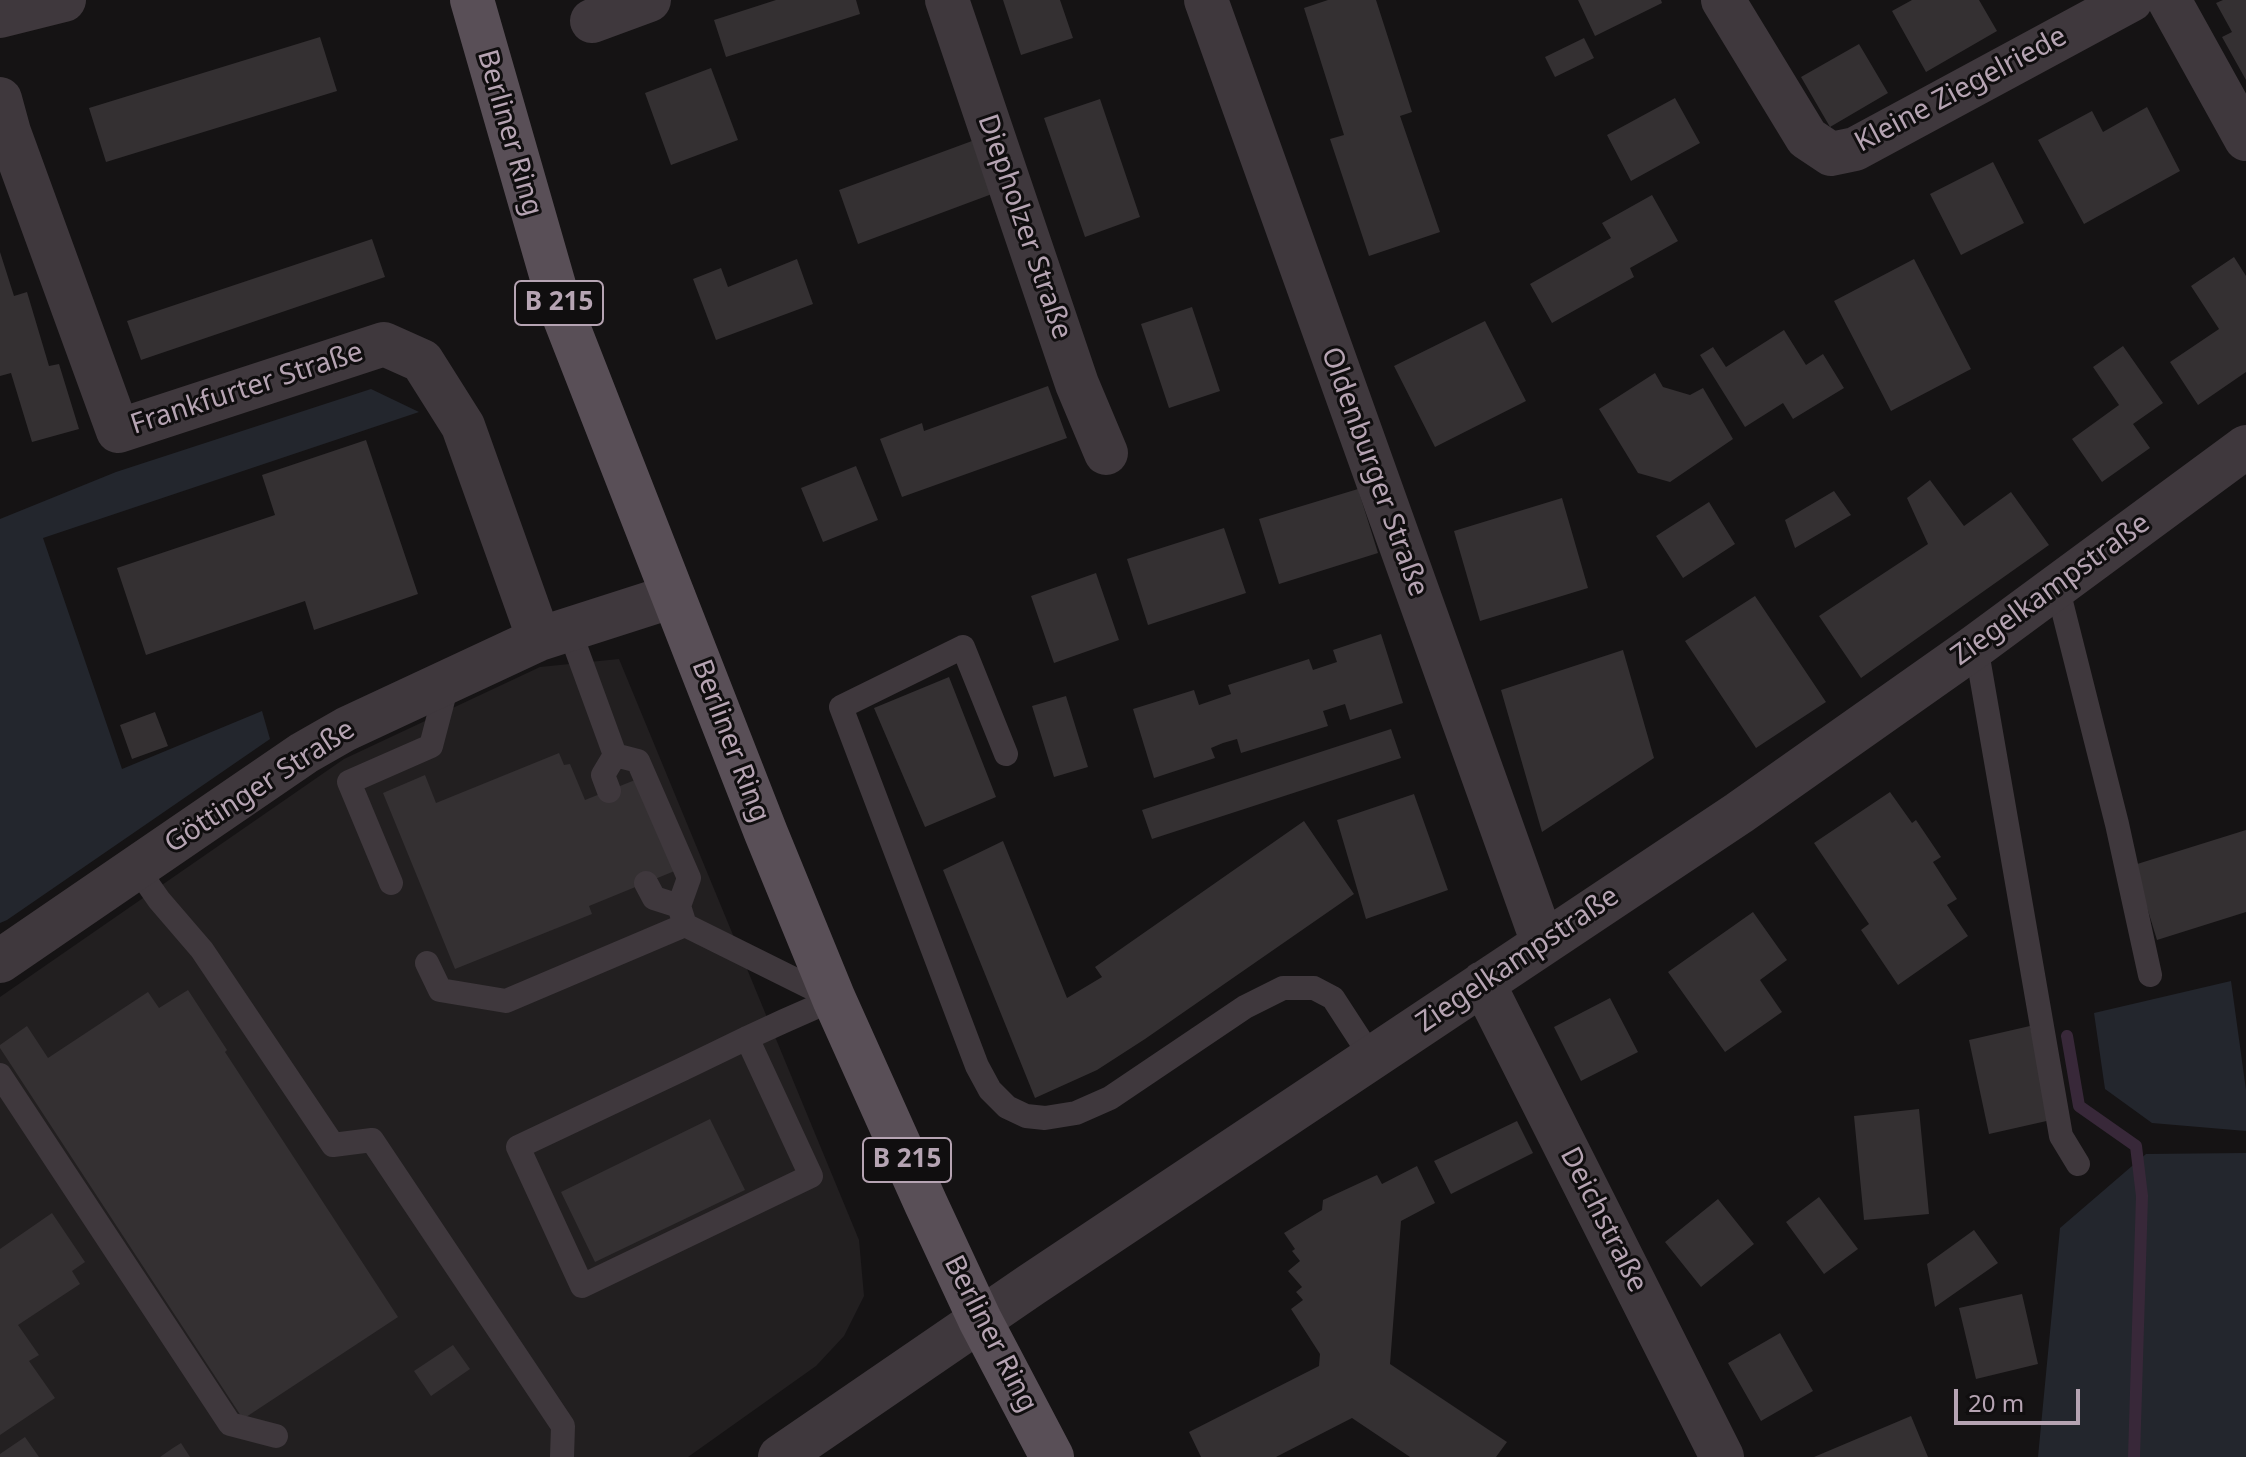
<!DOCTYPE html>
<html>
<head>
<meta charset="utf-8">
<style>
  body { margin:0 }
  #map { position:relative; width:2246px; height:1457px; overflow:hidden; background:#151314; font-family:"Noto Sans",sans-serif }
  canvas { display:block }
  .scale { position:absolute; left:1954px; top:1389px; width:126px; height:36px; box-sizing:border-box; border:4px solid #b6a4b3; border-top:0; padding-left:10px; font-size:24px; line-height:28px; white-space:nowrap; color:#b6a4b3; -webkit-text-stroke:6px #100e0f; paint-order:stroke }
</style>
</head>
<body>
<div id="map">
<canvas width="2246" height="1457"></canvas>
<div class="scale">20 m</div>
</div>
<script>
const ctx = document.querySelector('canvas').getContext('2d');
ctx.lineJoin = 'round';
function fill(path, color) { ctx.fillStyle = color; ctx.fill(path, 'evenodd'); }
const toPath = rows => new Path2D(rows.map(r => 'M' + r).join(''));
function trace(path, color, width, dash) { ctx.strokeStyle = color; ctx.lineWidth = width; ctx.lineCap = dash ? 'butt' : 'round'; ctx.setLineDash(dash || []); ctx.stroke(path); }
function label(font, color, halo, rows, align = 'center') {
  ctx.font = font + ' "Noto Sans",sans-serif'; ctx.lineWidth = 6; ctx.setLineDash([]); ctx.textBaseline = 'middle'; ctx.strokeStyle = halo; ctx.fillStyle = color; for (const [text, x, y, turn = 0] of rows) {
    ctx.save(); ctx.translate(x, y); ctx.rotate((+turn || 0) * Math.PI / 180); ctx.textAlign = isNaN(turn) ? turn : align; if (halo) ctx.strokeText(text, 0, 0); ctx.fillText(text, 0, 0); ctx.restore();
  }
}
fill(toPath([
  [619,659,859,1240,864,1296,844,1336,816,1366,688,1457,0,1457,0,997,344,759,540,667]
]), '#221f20');
fill(toPath([
  [371,389,419,412,43,538,122,769,262,711,270,739,7,920,0,923,0,519,116,472],
  [2231,981,2246,1090,2246,1131,2152,1123,2105,1089,2094,1013],
  [2246,1153,2246,1457,2038,1457,2060,1228,2146,1154]
]), '#23262d');
trace(toPath([
  [2067,1036,2079,1106,2136,1146,2142,1196,2134,1457]
]), '#382839', 12);
fill(toPath([
  [776,0,856,0,860,14,726,57,714,20],
  [1003,0,1060,0,1073,38,1021,55],
  [1328,0,1376,0,1412,112,1400,116,1440,232,1369,256,1330,139,1344,135,1304,8],
  [1578,0,1661,0,1662,3,1595,36],
  [1912,0,1979,0,1997,31,1926,72,1892,11],
  [2223,0,2246,0,2246,80,2222,37,2232,32,2216,3],
  [320,37,337,91,106,162,89,108],
  [1584,38,1594,58,1555,77,1545,57],
  [1859,44,1888,93,1830,127,1801,77],
  [711,68,738,140,671,165,645,93],
  [1675,98,1700,143,1631,181,1607,135],
  [1100,99,1140,217,1085,237,1044,118],
  [2147,107,2180,171,2084,224,2038,140,2092,111,2103,132],
  [972,141,992,194,858,244,839,190],
  [1993,162,2024,223,1961,255,1930,194],
  [1652,195,1678,241,1630,268,1634,277,1552,323,1530,284,1611,238,1602,223],
  [372,239,385,277,141,360,127,321],
  [0,252,14,296,27,292,49,366,59,364,79,429,32,442,11,373,0,376],
  [2234,257,2246,276,2246,372,2198,405,2170,362,2219,329,2191,286],
  [797,259,813,304,716,340,693,279,721,268,728,287],
  [1914,259,1971,369,1891,411,1834,301],
  [1192,307,1220,391,1169,408,1141,324],
  [1485,321,1526,401,1435,447,1394,366],
  [1784,330,1806,365,1823,354,1844,388,1793,419,1783,403,1745,427,1700,355,1713,347,1726,367],
  [2123,346,2163,403,2133,424,2150,448,2102,482,2072,439,2119,405,2093,367],
  [1655,373,1663,387,1690,395,1703,388,1733,439,1670,482,1638,473,1599,409],
  [1048,386,1067,438,902,497,880,439,922,423,924,431],
  [366,440,418,594,314,630,305,601,146,655,117,568,275,515,262,475],
  [856,466,878,520,823,542,801,488],
  [1930,480,1964,526,2011,492,2049,545,1861,678,1819,616,1928,544,1907,498],
  [1358,489,1378,553,1279,584,1259,519],
  [1834,491,1851,515,1795,548,1785,520],
  [1562,498,1588,588,1480,621,1454,531],
  [1709,502,1735,544,1683,578,1656,536],
  [1224,528,1246,593,1148,625,1127,559],
  [1096,573,1119,640,1054,663,1031,596],
  [1755,596,1826,702,1756,748,1685,641],
  [1381,634,1403,703,1350,720,1345,704,1323,711,1328,726,1241,753,1237,739,1223,743,1211,748,1215,758,1154,778,1133,709,1194,690,1199,705,1231,694,1228,685,1309,659,1313,670,1337,662,1333,650],
  [1623,650,1654,758,1542,832,1501,690],
  [949,677,996,797,925,827,874,708],
  [1066,696,1088,767,1054,777,1032,706],
  [155,712,168,746,132,759,120,725],
  [1391,729,1401,758,1152,839,1142,810],
  [559,753,564,765,570,764,585,800,640,778,677,870,589,906,592,914,455,969,383,793,425,775,436,803],
  [1890,792,1912,823,1916,820,1941,857,1933,862,1957,899,1947,905,1968,936,1898,985,1861,930,1869,924,1814,843],
  [1414,794,1448,890,1366,919,1337,820],
  [1304,821,1354,894,1145,1039,1097,1070,1035,1098,943,870,1003,841,1067,998,1102,977,1095,967],
  [2246,830,2246,912,2157,940,2134,865],
  [1753,912,1787,960,1760,980,1782,1012,1725,1052,1668,972],
  [188,990,227,1050,225,1052,398,1317,243,1419,0,1048,0,1045,27,1026,48,1058,148,992,159,1008],
  [1610,998,1638,1052,1581,1081,1554,1027],
  [2030,1026,2051,1120,1989,1134,1969,1040],
  [1919,1109,1929,1214,1864,1220,1854,1116],
  [710,1119,745,1190,595,1262,561,1192],
  [1517,1121,1533,1153,1451,1194,1434,1161],
  [1417,1166,1435,1203,1401,1221,1390,1364,1507,1442,1496,1457,1410,1457,1352,1418,1276,1457,1201,1457,1189,1432,1319,1366,1320,1354,1291,1309,1303,1300,1296,1292,1302,1287,1288,1271,1300,1261,1292,1251,1295,1249,1284,1233,1322,1210,1323,1200,1377,1175,1382,1184],
  [1819,1197,1858,1249,1824,1274,1786,1222],
  [1718,1199,1754,1244,1701,1287,1665,1242],
  [52,1213,85,1262,72,1271,80,1284,18,1325,39,1355,29,1361,55,1398,0,1435,0,1249],
  [1974,1230,1998,1263,1935,1307,1927,1264],
  [2022,1294,2038,1364,1976,1379,1959,1308],
  [1780,1333,1813,1391,1761,1421,1728,1363],
  [453,1345,470,1369,431,1396,414,1371],
  [1911,1416,1928,1457,1814,1457],
  [25,1437,39,1457,0,1457,0,1454],
  [181,1443,190,1457,160,1457,173,1448]
]), '#343032');
trace(toPath([
  [2057,586,2117,824,2150,975],
  [569,629,615,755],
  [1976,646,2061,1136,2078,1164],
  [1006,754,963,647,841,707,977,1066,990,1090,1007,1107,1026,1116,1045,1118,1076,1113,1110,1098,1245,1007,1283,988,1314,988,1333,998,1372,1058],
  [615,755,638,761,689,878,679,906,685,925,832,998],
  [609,791,603,775,615,755],
  [136,867,159,900,202,950,333,1145,372,1140,563,1426,562,1457],
  [391,883,349,782,431,746,448,681],
  [646,883,654,898,679,906],
  [427,963,440,990,506,1001,685,925],
  [747,1038,811,1176,582,1286,518,1147,683,1069,747,1038,784,1021,834,999],
  [0,1075,230,1424,276,1436]
]), '#3f383d', 24);
trace(toPath([
  [947,0,1077,384,1106,453],
  [1206,0,1543,943],
  [1723,0,1807,138,1831,154,1855,149,2131,0],
  [2169,0,2246,139],
  [0,16,64,0],
  [592,21,649,0],
  [0,99,9,132,118,431,384,344,422,361,463,426,539,639],
  [0,961,304,753,346,729,539,639,673,596],
  [1483,983,1722,1457],
  [780,1457,1031,1285,1739,813,1976,646,2246,447]
]), '#3f383d', 44);
trace(toPath([
  [472,0,560,306,766,833,834,999,926,1204,980,1320,1052,1457]
]), '#594f57', 44);
for (const [x, y, w] of [
  [559,303,88],
  [907,1160,88]
]) { const box = new Path2D(); box.roundRect(x - w / 2, y - 22, w, 44, 6); ctx.fillStyle = '#100e0f'; ctx.fill(box); trace(box, '#b6a4b3', 2); }
label('bold 26px', '#b6a4b3', null, [
  ["B 215",559,303],
  ["B 215",907,1160]
]);
label('28px', '#b6a4b3', '#100e0f', [
  ["Kleine Ziegelriede",1961,90,-28],
  ["Berliner Ring",509,133,74],
  ["Diepholzer Straße",1024,227,71],
  ["Frankfurter Straße",247,389,-18],
  ["Oldenburger Straße",1374,472,70],
  ["Ziegelkampstraße",2051,590,-36],
  ["Berliner Ring",730,741,69],
  ["Göttinger Straße",260,787,-33],
  ["Ziegelkampstraße",1518,960,-34],
  ["Deichstraße",1603,1220,63],
  ["Berliner Ring",990,1334,63]
]);
</script>
</body>
</html>
